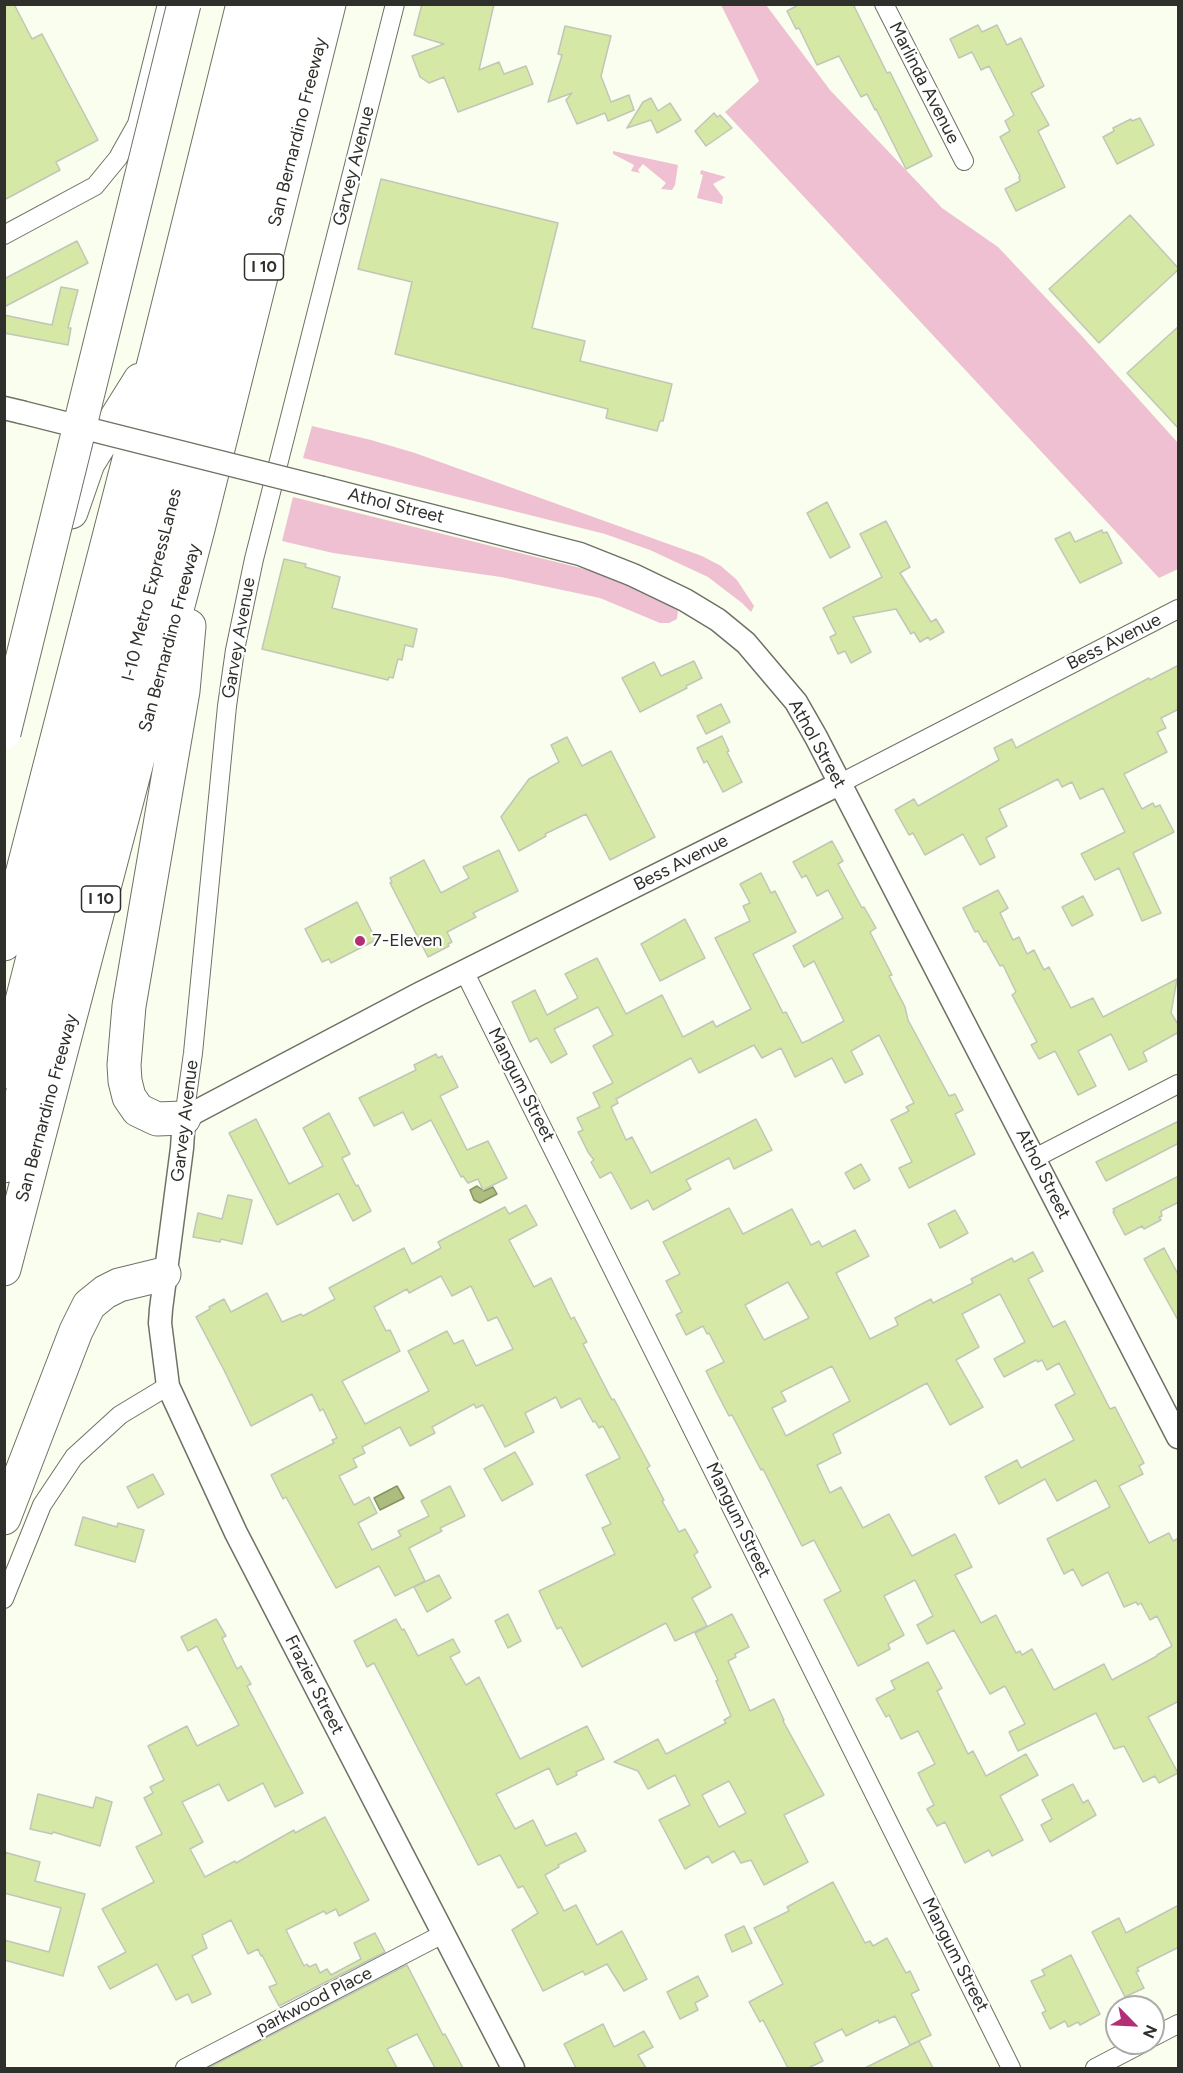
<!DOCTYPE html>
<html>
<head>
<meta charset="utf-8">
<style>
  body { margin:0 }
  #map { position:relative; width:1183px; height:2073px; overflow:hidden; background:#f9feee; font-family:Figtree,sans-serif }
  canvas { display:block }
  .frame { position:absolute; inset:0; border:6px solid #2f302b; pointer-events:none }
  .north { position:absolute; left:1105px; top:1995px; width:60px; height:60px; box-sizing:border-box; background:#fff; border:2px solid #acacaa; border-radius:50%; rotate:114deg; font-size:16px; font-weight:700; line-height:24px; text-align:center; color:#2f302b }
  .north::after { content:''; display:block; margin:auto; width:21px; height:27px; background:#b32e74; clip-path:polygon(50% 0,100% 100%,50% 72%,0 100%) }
</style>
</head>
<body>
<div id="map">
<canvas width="1183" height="2073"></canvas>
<div class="frame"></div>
<div class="north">N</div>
</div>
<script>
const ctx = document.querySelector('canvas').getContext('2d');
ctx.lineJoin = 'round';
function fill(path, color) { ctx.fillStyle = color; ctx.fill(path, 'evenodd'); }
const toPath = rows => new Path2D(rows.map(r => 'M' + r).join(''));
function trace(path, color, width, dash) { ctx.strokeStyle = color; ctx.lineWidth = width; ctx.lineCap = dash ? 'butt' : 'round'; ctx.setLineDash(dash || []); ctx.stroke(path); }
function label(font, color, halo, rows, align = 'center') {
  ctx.font = font + ' Figtree,sans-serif'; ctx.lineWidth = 4.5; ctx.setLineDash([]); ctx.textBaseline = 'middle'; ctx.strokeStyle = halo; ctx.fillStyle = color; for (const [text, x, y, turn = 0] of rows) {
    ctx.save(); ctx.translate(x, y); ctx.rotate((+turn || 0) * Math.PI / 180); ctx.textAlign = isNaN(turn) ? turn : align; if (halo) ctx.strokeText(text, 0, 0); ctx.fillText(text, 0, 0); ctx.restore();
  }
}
fill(toPath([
  [721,5,766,5,830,90,942,208,998,247,1080,334,1178,443,1178,569,1159,578,725,112,759,81],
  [613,151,678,165,675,185,672,190,661,189,666,183,643,164,638,170,640,173,631,171,634,165,613,154],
  [701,170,726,177,713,184,723,197,722,204,697,198,703,175,700,174],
  [312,426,371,440,415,453,702,556,721,566,737,580,754,606,751,612,742,603,708,577,650,550,605,534,303,458],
  [293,497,609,575,646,591,678,610,677,619,669,623,660,623,600,598,501,577,333,553,282,541]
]), '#eec0d2');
const water = toPath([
  [477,1186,484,1191,493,1187,497,1194,480,1203,474,1200,470,1190,477,1186],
  [397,1486,404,1498,380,1510,374,1498,397,1486]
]);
fill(water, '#abbe7d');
trace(water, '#869364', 1.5);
const building = toPath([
  [4,4,14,4,32,39,42,34,98,140,56,162,60,170,4,200,4,4],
  [422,4,494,4,479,70,499,62,504,74,526,66,533,84,458,112,444,77,429,83,420,77,412,56,444,44,414,35,422,4],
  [800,4,853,4,887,73,890,72,932,156,906,169,876,109,875,110,867,94,861,97,839,56,817,65,799,28,796,29,787,11,800,4],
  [978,25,982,32,997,25,1007,45,1021,38,1044,86,1031,93,1049,125,1038,131,1065,187,1016,211,1005,189,1020,181,1019,177,1020,176,1000,137,1010,131,1005,121,1014,115,989,66,981,70,972,52,959,58,950,39,978,25],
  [565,26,611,36,601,76,611,102,629,95,634,110,608,121,605,113,577,124,566,100,572,93,548,102,562,55,558,54,565,26],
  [651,98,658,111,670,103,681,120,657,133,651,120,627,128,643,102,651,98],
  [714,113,717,117,720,115,732,128,706,146,695,131,714,113],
  [1140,118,1154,145,1117,164,1103,137,1114,131,1113,128,1131,119,1132,121,1140,118],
  [381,179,558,223,532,328,585,341,580,361,672,384,663,421,660,421,657,431,606,418,608,409,395,354,412,282,358,269,381,179],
  [1130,215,1179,269,1099,343,1049,289,1130,215],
  [77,241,88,263,4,307,4,279,77,241],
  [61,287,78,290,68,328,71,328,68,345,4,333,4,315,52,325,61,287],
  [1179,326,1179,429,1127,373,1179,326],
  [827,502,850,547,830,558,807,513,827,502],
  [886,521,910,567,900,573,931,622,936,619,944,632,930,640,928,637,920,642,914,632,911,634,896,609,853,617,871,652,851,663,845,651,838,654,830,637,836,634,823,608,882,577,860,534,886,521],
  [1102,530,1103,533,1107,532,1122,563,1080,583,1055,539,1070,532,1075,542,1102,530],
  [284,559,306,564,305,567,340,577,332,608,417,629,413,647,405,645,402,660,398,659,393,678,389,677,388,680,262,649,284,559],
  [694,661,702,678,686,686,687,688,640,712,622,678,654,662,661,676,694,661],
  [1179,665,1179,709,1161,718,1166,728,1157,732,1167,752,1124,774,1142,809,1153,803,1155,807,1160,805,1174,832,1133,853,1161,913,1142,921,1119,868,1095,880,1081,854,1125,832,1103,788,1080,799,1072,782,1062,787,1058,779,999,809,1007,826,986,838,995,857,980,865,963,834,925,855,913,833,909,835,895,810,914,799,918,806,999,760,994,748,1012,739,1016,748,1149,678,1150,680,1179,665],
  [721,704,730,722,706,734,697,716,721,704],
  [722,736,729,751,727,752,742,782,723,792,707,761,704,763,697,748,722,736],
  [567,737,582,766,611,751,655,837,610,860,586,814,545,834,546,836,519,851,501,817,529,779,559,762,551,745,567,737],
  [832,841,843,861,838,864,862,908,864,907,876,928,870,932,892,975,889,976,905,1007,908,1020,949,1096,955,1094,963,1110,955,1114,975,1154,909,1188,899,1168,912,1162,891,1120,909,1111,906,1107,914,1103,879,1035,851,1051,863,1074,845,1083,832,1058,795,1077,781,1048,762,1058,754,1045,699,1073,691,1058,616,1099,618,1103,611,1107,626,1140,632,1137,651,1173,756,1119,772,1150,734,1169,729,1158,686,1180,691,1189,653,1210,648,1200,631,1209,611,1172,600,1178,591,1162,594,1160,588,1152,578,1132,583,1130,577,1118,600,1107,593,1093,613,1083,593,1046,613,1035,598,1007,554,1029,567,1054,551,1063,537,1038,530,1042,512,1002,535,990,547,1015,578,998,565,974,597,958,626,1014,662,995,683,1037,713,1021,716,1027,751,1009,715,938,750,921,743,906,750,903,740,884,761,873,771,893,775,891,796,932,753,954,783,1013,786,1012,802,1043,809,1040,844,1021,814,961,804,967,793,946,843,918,828,890,817,896,806,875,802,878,793,862,832,841],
  [499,850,518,891,473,913,476,917,447,932,452,942,448,944,449,946,428,957,390,883,392,882,390,878,424,860,441,893,469,878,463,867,499,850],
  [998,890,1008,908,1000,913,1013,940,1019,937,1027,954,1034,950,1044,970,1049,967,1071,1008,1093,998,1103,1017,1177,979,1171,1013,1179,1026,1179,1032,1143,1052,1147,1061,1129,1070,1111,1034,1078,1051,1096,1086,1078,1095,1055,1051,1039,1059,1031,1045,1037,1042,1012,995,1016,992,1003,965,1000,966,986,941,984,942,978,931,975,932,963,908,998,890],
  [1083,896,1093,915,1072,926,1062,907,1083,896],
  [357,902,376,940,331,963,329,959,322,962,305,929,357,902],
  [685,919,705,958,660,981,641,944,685,919],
  [436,1054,438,1058,442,1056,458,1087,440,1096,467,1150,488,1141,507,1178,483,1190,478,1179,468,1183,463,1176,461,1177,431,1120,412,1130,403,1112,374,1126,359,1098,416,1070,414,1065,436,1054],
  [329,1113,350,1154,342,1158,356,1186,358,1185,371,1211,353,1221,339,1194,337,1194,277,1225,229,1133,256,1119,289,1184,323,1166,303,1128,329,1113],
  [1179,1121,1179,1143,1106,1181,1096,1162,1179,1121],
  [861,1164,870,1180,854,1189,845,1173,861,1164],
  [1179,1176,1179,1202,1161,1211,1162,1216,1159,1217,1161,1220,1144,1229,1142,1226,1125,1235,1113,1212,1115,1211,1113,1209,1179,1176],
  [228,1195,252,1200,242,1244,221,1239,220,1242,193,1237,198,1213,222,1219,228,1195],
  [526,1205,537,1225,509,1240,534,1287,551,1278,571,1319,574,1317,587,1342,583,1344,612,1400,614,1399,650,1466,647,1468,664,1500,662,1501,679,1532,685,1529,698,1552,694,1555,711,1587,692,1598,707,1626,675,1641,666,1623,582,1667,561,1627,557,1629,539,1591,615,1554,602,1528,611,1524,586,1475,620,1458,603,1426,599,1428,595,1421,593,1422,580,1398,561,1408,556,1397,525,1413,534,1432,505,1447,483,1405,476,1408,474,1404,432,1427,435,1433,410,1446,400,1427,362,1447,365,1453,353,1459,357,1467,339,1476,354,1505,369,1497,377,1513,358,1523,372,1550,401,1536,398,1531,429,1516,421,1501,450,1486,465,1516,440,1528,442,1531,409,1548,425,1581,395,1596,379,1566,336,1588,286,1497,283,1499,271,1475,334,1443,332,1440,337,1438,323,1409,320,1411,312,1394,251,1426,224,1370,196,1317,210,1309,209,1307,224,1299,231,1312,267,1293,282,1322,301,1314,303,1316,335,1299,329,1288,404,1248,412,1264,441,1248,438,1242,451,1235,505,1207,509,1214,526,1205],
  [441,1276,452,1296,471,1286,488,1321,497,1317,513,1349,476,1366,463,1340,454,1344,447,1331,408,1351,429,1391,365,1424,342,1381,400,1351,390,1330,386,1331,374,1307,407,1289,409,1293,441,1276],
  [729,1208,743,1234,792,1209,811,1245,819,1241,822,1247,855,1230,869,1256,836,1273,870,1339,898,1325,895,1318,931,1299,933,1303,973,1283,971,1279,1012,1258,1014,1262,1033,1252,1043,1271,1028,1279,1053,1327,1065,1321,1110,1409,1115,1407,1144,1463,1139,1466,1143,1474,1119,1486,1149,1543,1169,1533,1173,1541,1179,1538,1179,1701,1148,1717,1178,1773,1159,1783,1155,1776,1143,1782,1124,1746,1114,1749,1096,1713,1018,1751,1009,1732,1025,1724,1005,1686,990,1694,954,1630,927,1644,917,1625,933,1616,915,1580,884,1596,904,1635,888,1644,890,1649,858,1666,824,1600,841,1591,814,1540,802,1546,763,1469,761,1470,732,1415,729,1416,716,1391,706,1371,724,1362,709,1333,707,1334,703,1326,686,1335,676,1315,682,1312,666,1281,680,1274,663,1242,729,1208],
  [788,1282,809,1318,764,1340,745,1305,788,1282],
  [1000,1294,1025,1342,994,1359,1004,1377,1036,1360,1038,1362,1042,1360,1047,1370,1059,1363,1075,1394,1055,1405,1074,1440,1021,1468,1017,1460,985,1477,999,1504,1045,1479,1057,1501,1096,1480,1110,1507,1047,1539,1064,1574,1073,1569,1082,1586,1108,1572,1124,1607,1136,1602,1138,1605,1141,1603,1150,1620,1157,1616,1172,1646,1157,1655,1157,1656,1112,1680,1104,1664,1054,1690,1032,1649,1022,1655,1020,1651,1016,1653,996,1615,981,1623,955,1575,972,1567,955,1534,912,1556,889,1514,863,1528,841,1487,830,1493,817,1465,841,1453,833,1434,927,1383,950,1425,983,1407,956,1360,979,1347,962,1314,1000,1294],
  [832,1366,850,1401,786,1436,772,1408,786,1401,781,1392,832,1366],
  [955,1210,968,1233,940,1248,928,1224,955,1210],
  [1164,1248,1179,1276,1179,1322,1144,1259,1164,1248],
  [515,1452,533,1484,502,1501,484,1469,515,1452],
  [153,1474,164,1494,138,1508,127,1487,153,1474],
  [83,1517,117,1527,118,1523,144,1530,135,1562,75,1545,83,1517],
  [439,1575,451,1598,427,1612,414,1587,439,1575],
  [508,1614,521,1641,508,1648,495,1621,508,1614],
  [732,1614,749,1647,735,1654,736,1657,728,1661,750,1711,774,1699,784,1720,783,1721,824,1795,784,1815,808,1862,764,1885,751,1860,741,1863,734,1851,712,1863,708,1856,685,1869,659,1820,690,1805,675,1775,648,1789,638,1771,614,1762,658,1739,666,1754,726,1723,724,1720,731,1716,716,1681,718,1680,695,1633,732,1614],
  [729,1781,746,1813,719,1827,702,1795,729,1781],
  [216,1619,226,1636,222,1638,237,1669,241,1666,251,1684,247,1686,303,1793,275,1807,263,1783,228,1801,219,1784,182,1802,203,1842,190,1849,205,1877,235,1861,236,1863,294,1830,295,1833,325,1817,369,1900,339,1916,336,1909,326,1914,324,1911,286,1930,304,1966,307,1964,309,1967,316,1964,320,1973,327,1969,331,1975,361,1959,354,1943,375,1933,385,1952,279,2006,269,1987,277,1984,262,1955,261,1956,258,1949,248,1954,231,1920,202,1935,207,1948,192,1956,211,1994,192,2003,188,1994,176,2000,157,1964,110,1989,98,1967,126,1952,102,1909,154,1882,136,1847,162,1834,144,1798,153,1793,150,1787,164,1780,148,1746,187,1726,197,1746,239,1725,197,1646,188,1651,181,1637,216,1619],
  [396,1619,402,1630,404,1629,418,1656,453,1639,460,1652,450,1657,466,1685,479,1677,520,1759,587,1726,604,1759,576,1772,577,1775,557,1785,549,1768,496,1794,515,1829,533,1820,546,1846,576,1833,586,1851,558,1865,559,1867,545,1875,564,1911,576,1905,597,1945,622,1931,647,1979,624,1991,607,1964,585,1975,583,1971,543,1991,512,1930,538,1913,523,1886,518,1888,500,1855,478,1865,374,1663,367,1667,354,1641,396,1619],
  [928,1662,942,1688,937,1691,968,1754,973,1751,986,1776,1026,1754,1038,1775,1000,1796,1023,1840,992,1856,989,1850,965,1863,945,1822,937,1826,927,1809,934,1805,918,1773,935,1764,918,1731,901,1739,889,1715,886,1717,876,1699,895,1689,891,1681,928,1662],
  [1073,1784,1083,1803,1088,1800,1096,1815,1050,1842,1041,1825,1052,1819,1042,1800,1073,1784],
  [38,1794,93,1808,96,1797,112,1802,100,1846,53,1832,52,1834,30,1829,38,1794],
  [4,1852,40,1862,35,1881,85,1894,63,1976,4,1960,4,1940,49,1952,61,1908,4,1893,4,1852],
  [833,1882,865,1943,870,1941,873,1946,887,1938,906,1973,910,1971,919,1990,911,1994,931,2035,910,2045,895,2016,879,2023,878,2020,846,2036,842,2029,814,2043,823,2061,808,2068,788,2068,763,2020,760,2022,749,2002,783,1984,754,1928,789,1911,787,1907,833,1882],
  [1179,1905,1179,1947,1137,1968,1139,1971,1136,1972,1144,1988,1125,1997,1092,1932,1119,1918,1126,1933,1179,1905],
  [744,1926,752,1943,732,1952,725,1935,744,1926],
  [1071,1955,1100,2014,1080,2025,1078,2022,1068,2027,1065,2021,1050,2029,1042,2013,1046,2011,1031,1981,1045,1975,1042,1970,1071,1955],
  [407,1965,443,2035,445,2034,463,2068,435,2068,417,2034,387,2049,397,2068,208,2068,407,1965],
  [698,1976,708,1996,695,2003,698,2010,680,2019,667,1992,698,1976],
  [603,2024,614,2047,644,2031,653,2047,638,2055,646,2068,576,2068,564,2044,603,2024],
  [919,2041,933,2068,865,2068,919,2041]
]);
fill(building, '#d5e8a5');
trace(building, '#c1c6b8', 1.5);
const minor = toPath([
  [884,4,964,161],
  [4,235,95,186,118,158,137,124,167,4],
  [839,784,1178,609],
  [464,971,1011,2068],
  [184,1118,193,1053,227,706,235,650,254,559,395,4],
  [1035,1158,1178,1084],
  [4,1599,42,1505,74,1457,120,1415,168,1386],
  [1153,2037,1178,2024],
  [185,2068,443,1934],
  [1095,2068,1143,2043]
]);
const tertiary = toPath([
  [4,408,21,412],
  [323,488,580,554,633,575,685,600,718,620,746,643,796,702,816,737,1178,1437],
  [513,2068,236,1533,168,1386,160,1323,161,1309,182,1148,184,1118,419,994,839,784]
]);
const motorway = toPath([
  [71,512,88,463,140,380],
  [4,944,157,351,243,4],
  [4,1072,203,285,271,4],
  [184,1118,157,1119,138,1110,129,1097,125,1081,124,1065,129,1006,183,691,189,626],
  [4,1166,300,4],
  [4,1269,198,529,329,4],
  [4,1518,76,1331,89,1305,105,1292,119,1285,164,1274]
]);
trace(minor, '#6e7265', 20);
trace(tertiary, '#6e7265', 25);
trace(motorway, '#6e7265', 35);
trace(minor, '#fff', 18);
trace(tertiary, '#fff', 22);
trace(motorway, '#fff', 33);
const tertiaryBridge = toPath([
  [21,412,323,488]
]);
const motorwayBridge = toPath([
  [4,733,184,4]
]);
trace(tertiaryBridge, '#6e7265', 25, []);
trace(motorwayBridge, '#6e7265', 35, []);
trace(tertiaryBridge, '#fff', 22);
trace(motorwayBridge, '#fff', 33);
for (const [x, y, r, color] of [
  [360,941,6,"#b32e74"]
]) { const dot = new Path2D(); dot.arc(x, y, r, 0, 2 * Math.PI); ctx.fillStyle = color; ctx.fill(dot); trace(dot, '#fff', 2); }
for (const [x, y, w] of [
  [264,267,39],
  [101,899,39]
]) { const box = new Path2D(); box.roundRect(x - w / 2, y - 13, w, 26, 4.5); ctx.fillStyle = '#fff'; ctx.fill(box); trace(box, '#2f302b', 1.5); }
label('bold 16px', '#2f302b', null, [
  ["I 10",264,267],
  ["I 10",101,899]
]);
label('18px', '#2f302b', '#fff', [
  ["Marlinda Avenue",924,83,63],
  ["San Bernardino Freeway",298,132,-76],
  ["Garvey Avenue",354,166,-76],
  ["Athol Street",396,506,14],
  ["I-10 Metro ExpressLanes",152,585,-76],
  ["San Bernardino Freeway",170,638,-75],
  ["Garvey Avenue",239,638,-80],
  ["Bess Avenue",1114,642,-27],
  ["Athol Street",817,744,61],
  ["Bess Avenue",681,863,-27],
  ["Mangum Street",521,1085,63],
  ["San Bernardino Freeway",47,1108,-75],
  ["Garvey Avenue",185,1121,-83],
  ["Athol Street",1043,1174,63],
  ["Mangum Street",738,1520,64],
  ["Frazier Street",314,1685,63],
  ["Mangum Street",955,1955,63],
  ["parkwood Place",314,2001,-27]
]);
label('18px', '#2f302b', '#fff', [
  ["7-Eleven",372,941]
], 'left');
</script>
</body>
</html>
